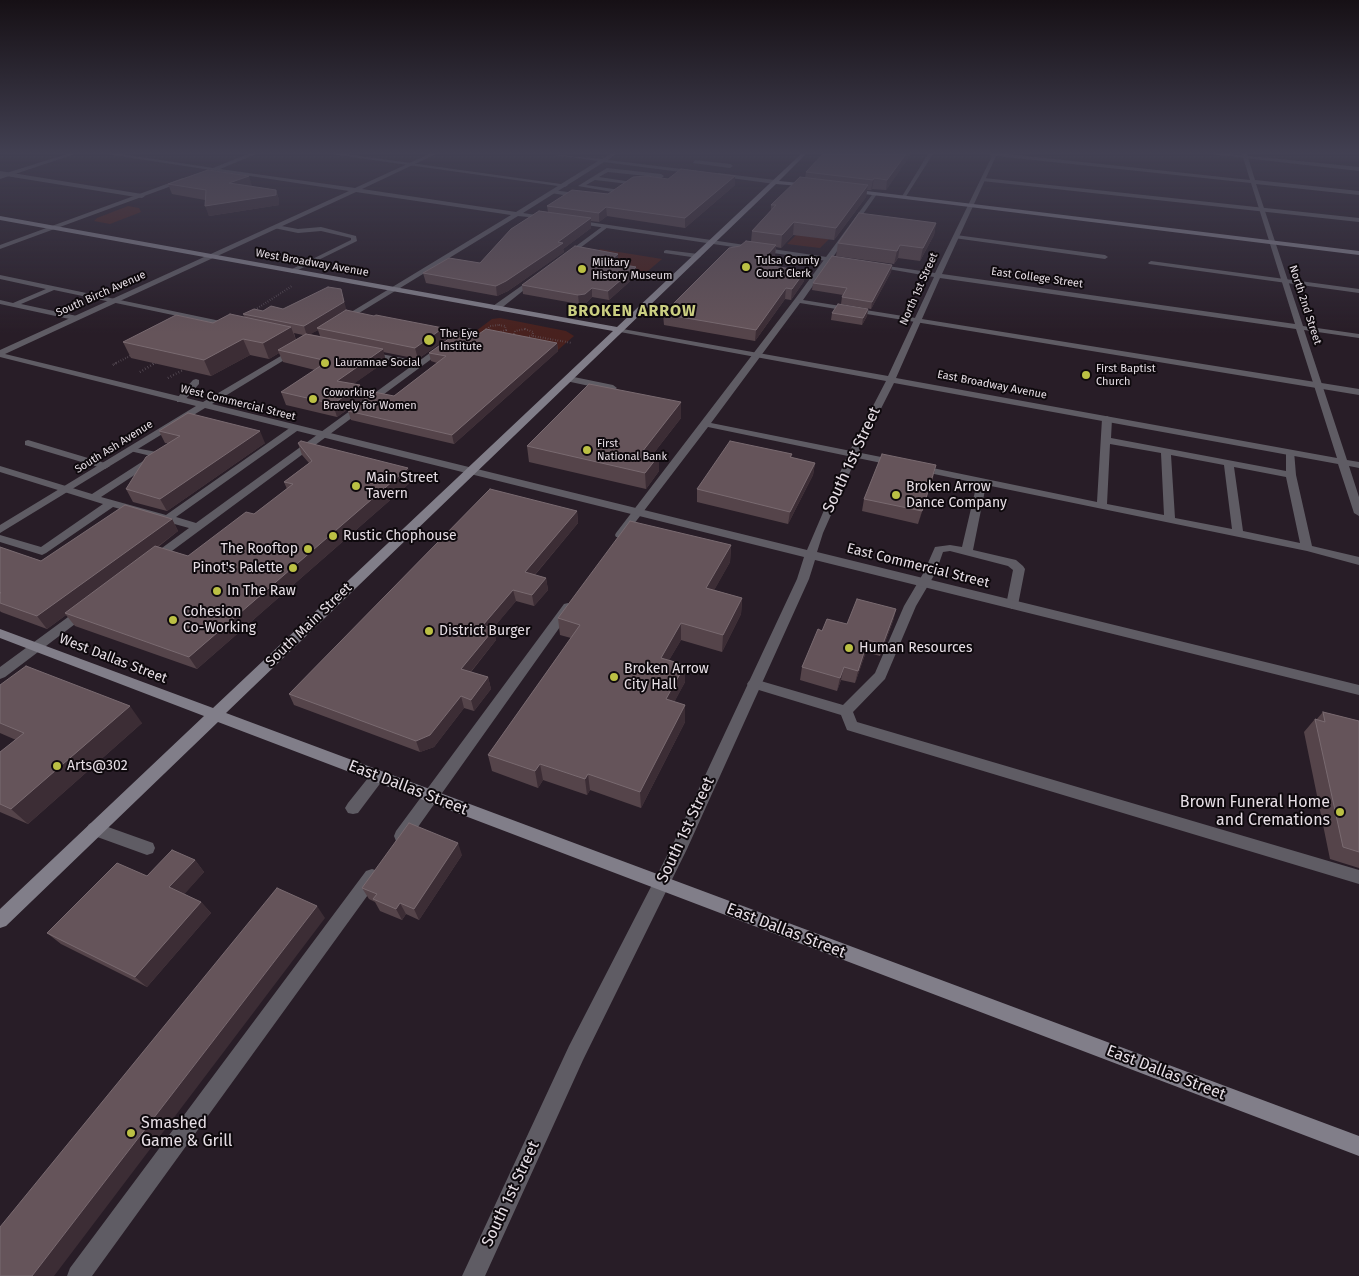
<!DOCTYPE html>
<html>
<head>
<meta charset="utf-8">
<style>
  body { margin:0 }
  canvas { display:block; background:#281d27 }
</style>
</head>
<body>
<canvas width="1359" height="1276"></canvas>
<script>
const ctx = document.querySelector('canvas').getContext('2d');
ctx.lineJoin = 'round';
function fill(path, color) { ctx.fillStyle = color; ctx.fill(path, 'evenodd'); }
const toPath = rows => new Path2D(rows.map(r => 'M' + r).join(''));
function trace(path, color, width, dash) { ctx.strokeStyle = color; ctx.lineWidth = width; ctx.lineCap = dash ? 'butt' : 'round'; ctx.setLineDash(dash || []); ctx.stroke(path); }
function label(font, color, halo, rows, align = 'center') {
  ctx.font = font + ' "Fira Sans",sans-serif'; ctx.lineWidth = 4; ctx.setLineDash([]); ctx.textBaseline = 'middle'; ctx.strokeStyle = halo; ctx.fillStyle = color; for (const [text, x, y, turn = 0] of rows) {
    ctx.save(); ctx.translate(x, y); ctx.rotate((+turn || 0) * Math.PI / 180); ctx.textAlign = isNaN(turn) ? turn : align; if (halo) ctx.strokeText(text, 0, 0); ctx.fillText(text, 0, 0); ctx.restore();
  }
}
fill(toPath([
  [128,206,139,208,141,212,110,224,94,221,97,218],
  [796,235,829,239,820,248,787,244],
  [600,249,662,259,642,276,609,271,621,260,591,257],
  [500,318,566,331,574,336,558,350,472,334,492,319]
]), '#48211e');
trace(toPath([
  [253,311,292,286],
  [499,325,505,326,506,330,496,333,486,331,490,326,499,325],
  [525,329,533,332,533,335,523,339,513,336,515,331,525,329],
  [533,336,572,343],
  [114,364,132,355],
  [153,364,157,362]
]), '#685e67', 2, [0.5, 2]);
trace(toPath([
  [113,365,116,363],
  [140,372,155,363],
  [168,378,183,370]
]), '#685e67', 2.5, [0.5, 2.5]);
fill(toPath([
  [330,154,346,154,568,185,565,187,330,154],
  [928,154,933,154,905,198,901,198,928,154],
  [1209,154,1230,154,1359,167,1359,171,1209,154],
  [695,160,730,164,733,166,730,168,693,163,695,160],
  [607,168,661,174,664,176,658,181,645,183,643,180,656,177,608,172,599,177,632,182,629,184,595,180,586,185,620,190,618,193,578,186,607,168],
  [0,171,142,194,145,196,142,198,0,175,0,171],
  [984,178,1359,218,1359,222,982,181,984,178],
  [553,190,582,194,585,196,582,198,551,193,553,190],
  [874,192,877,194,803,300,1359,389,1359,395,800,303,711,423,896,460,899,461,899,465,896,466,708,427,624,537,616,537,615,535,616,533,795,299,874,192],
  [276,225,298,229,321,227,356,236,357,241,292,273,289,271,290,270,351,240,351,238,321,231,298,233,274,228,276,225],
  [603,226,608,227,568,257,564,257,564,255,603,226],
  [956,235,1105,255,1108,257,1105,259,954,238,954,236,956,235],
  [666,250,698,254,701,256,698,258,664,253,664,251,666,250],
  [1151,261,1359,289,1359,293,1149,264,1148,263,1151,261],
  [0,275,230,323,234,325,230,327,54,290,21,304,77,316,77,320,74,320,0,304,0,300,13,303,46,289,0,279,0,275],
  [534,277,539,278,499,310,493,310,493,306,534,277],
  [465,327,472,329,157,562,149,562,147,559,189,528,113,507,46,553,42,555,0,542,0,535,41,547,103,504,0,472,0,466,92,494,151,456,130,451,130,447,162,453,162,457,101,497,166,515,291,427,297,427,297,431,176,517,196,523,413,365,364,355,364,351,419,361,465,327],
  [569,376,613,385,617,388,613,391,566,381,566,377,569,376],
  [196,379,199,380,199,384,183,402,177,402,177,398,193,380,196,379],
  [1107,416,1112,419,1111,438,1286,471,1286,453,1288,451,1294,451,1296,475,1312,546,1359,557,1359,565,1307,551,986,485,973,550,1016,560,1023,566,1025,569,1018,605,1012,609,1006,605,1013,570,1008,566,950,551,943,552,936,572,916,606,885,679,853,712,857,722,1359,870,1359,884,847,730,841,715,749,687,747,684,749,681,754,679,843,705,875,673,904,606,924,572,935,547,950,545,962,547,977,483,915,470,915,466,918,465,1097,502,1102,419,1107,416],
  [1110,444,1161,453,1164,515,1107,504,1110,444],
  [1171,455,1224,465,1232,529,1175,518,1171,455],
  [1234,467,1286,477,1300,543,1243,531,1234,467],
  [28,440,108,464,110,466,105,469,25,445,25,441,28,440],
  [568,603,574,607,572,610,408,841,402,843,396,841,394,836,396,831,564,604,568,603],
  [83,608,87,609,89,612,87,615,5,677,0,679,0,667,79,609,83,608],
  [377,771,382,773,384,777,382,781,358,813,353,814,348,813,345,808,348,803,372,773,377,771],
  [94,822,153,843,155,848,153,853,147,855,89,834,86,829,89,824,94,822],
  [372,869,378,871,380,876,378,881,92,1276,67,1276,70,1268,366,871,372,869]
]), '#5f5c64');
fill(toPath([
  [67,154,75,154,0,179,0,175,67,154],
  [106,154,121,154,213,168,248,154,256,154,220,169,355,188,429,154,436,154,362,189,516,212,598,161,548,154,602,159,610,154,616,154,608,160,698,171,696,174,604,162,523,213,549,217,549,219,518,216,341,324,338,324,338,320,511,215,356,192,5,354,203,402,296,347,300,349,299,351,212,404,807,550,848,454,886,381,620,332,617,332,617,328,888,376,934,277,871,266,874,264,935,273,992,156,988,154,1008,154,1250,180,1242,154,1247,154,1255,180,1359,191,1359,195,1256,184,1303,326,1359,334,1359,338,1304,330,1347,460,1359,462,1359,468,1349,466,1359,497,1359,516,1354,513,1338,464,894,383,858,454,823,533,817,552,1359,685,1359,695,815,560,809,579,687,849,583,1060,485,1276,462,1276,569,1046,673,844,797,579,804,557,205,408,0,533,0,525,196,406,0,357,0,350,349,191,106,154],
  [996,156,1251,183,1295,324,942,274,996,156],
  [940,278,1296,329,1337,458,896,378,940,278],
  [718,173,775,180,778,182,775,184,716,176,718,173],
  [183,178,185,181,0,249,0,245,183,178],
  [575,220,847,260,850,262,847,264,573,223,575,220]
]), '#5f5c64');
fill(toPath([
  [801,154,806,154,779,181,810,184,812,187,776,184,226,713,1359,1136,1359,1156,218,722,6,926,0,928,0,909,204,716,0,638,0,629,213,708,613,331,0,220,0,216,617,327,801,154],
  [850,189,1359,251,1359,255,848,192,850,189]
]), '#817e89');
fill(toPath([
  [823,154,911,154,886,190,872,189,871,190,867,190,866,197,834,240,793,235,781,248,776,247,775,255,766,266,804,281,791,300,785,299,755,341,664,325,663,314,740,246,751,242,752,231,771,211,771,205,805,178,806,172],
  [735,176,735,185,685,228,607,216,599,222,591,221,591,228,563,249,564,252,508,291,497,296,426,283,423,273,480,263,548,212,547,206,608,194,668,179],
  [168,184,252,186,250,187,276,190,279,200,279,205,209,216,205,200,172,194],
  [936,223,934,235,920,261,898,258,894,264,836,256,838,243],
  [618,254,618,262,617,264,636,267,637,275,609,300,592,297,586,303,579,304,523,294,522,285],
  [892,265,891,272,871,309,841,304,842,297,843,295,812,290,813,283],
  [283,309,347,311,446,339,418,359,383,352,386,361,353,384,360,385,364,398,337,417,286,405,281,392,315,370,283,362,279,353,269,359,250,355,211,376,131,358,123,342,213,323,245,318,243,314,263,311],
  [318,330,320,336,310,334],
  [294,333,303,335,296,340],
  [868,309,867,316,862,325,831,320,832,313],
  [476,336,557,343,558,351,454,444,351,420,348,411,394,396,437,363,431,361,429,353],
  [681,402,681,418,653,454,659,455,659,471,646,489,529,462,527,446],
  [159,431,265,443,167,511,133,502,126,489,168,443,165,443],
  [298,443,412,481,197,669,75,626,66,615,47,629,1,612,0,611,0,547,41,561,172,519,178,531,158,547,188,556,254,514,287,489,284,482,309,463,302,455],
  [792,454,791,458,815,463,813,475,788,524,697,502,697,489],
  [933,478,918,524,862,511,864,499],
  [577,511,578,523,535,575,546,578,548,590,534,606,516,601,493,628,496,640,471,672,488,677,491,689,474,711,464,708,434,747,420,752,294,705,289,694],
  [731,545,730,562,714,590,742,598,741,614,722,652,681,640,669,660,685,665,685,682,674,702,685,705,685,722,641,808,590,790,587,795,543,780,538,788,492,771,488,755,571,638,560,635,558,618],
  [896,609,893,621,880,656,866,652,855,683,841,680,837,691,800,680,802,667,822,631,847,624],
  [0,685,142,723,28,824,0,812,0,752,16,740,0,733],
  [1323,712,1359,721,1359,868,1330,859,1304,732,1315,719,1316,720],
  [462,855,419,920,406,914,402,920,380,911,375,902,369,899,362,888],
  [195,860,204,872,184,894,201,902,211,913,147,987,61,944,47,933,147,876]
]), '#55444a');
fill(toPath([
  [906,154,911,154,886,190,887,180],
  [249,176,252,186,232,194,229,183],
  [735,176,735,185,685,228,685,218],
  [874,178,872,189,871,190,873,180],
  [868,185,866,197,834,240,836,228],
  [276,190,279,200,279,205,209,216,205,206],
  [606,207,607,216,599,222,599,213],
  [591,218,591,228,563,249,564,252,508,291,497,296,496,286],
  [794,222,793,235,781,248,782,235],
  [936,223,934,235,920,261,923,248],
  [776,245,775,255,758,274,759,264],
  [900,245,898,258,894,264,897,251],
  [618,254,618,262,608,271,608,262],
  [892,265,891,272,871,309,872,302],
  [636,267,637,275,609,300,608,291],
  [805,271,804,281,791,300,792,289],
  [592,288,592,297,586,303,579,304,578,295],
  [786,288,785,299,755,341,756,330],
  [341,289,347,312,317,328,318,330,307,336,304,326],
  [868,309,867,316,862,325,863,318],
  [291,327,297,343,278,350,279,353,269,359,263,343],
  [443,328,446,339,418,359,415,348],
  [243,339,250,355,211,376,204,360],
  [557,343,558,351,454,444,452,435],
  [383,349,386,361,341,393,337,381],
  [360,385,364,398,337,417,333,404],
  [681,402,681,418,642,468,642,452],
  [260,431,265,443,167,511,160,499],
  [659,455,659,471,646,489,645,473],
  [815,463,813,475,788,524,790,512],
  [936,465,933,478,918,524,922,511],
  [408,468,412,481,197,669,189,657],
  [577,511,578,523,527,584,525,572],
  [172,519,178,531,68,614,65,613,66,615,47,629,37,616],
  [731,545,730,562,706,605,706,588],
  [546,578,548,590,534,606,532,595],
  [513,590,516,601,486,637,483,625],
  [742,598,741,614,722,652,723,635],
  [896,609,893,621,880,656,883,644],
  [681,623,681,640,661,674,661,658],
  [494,629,496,640,464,680,461,669],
  [868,640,866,652,855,683,858,671],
  [685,665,685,682,667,716,666,699],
  [844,667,841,680,837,691,840,678],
  [488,677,491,689,474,711,471,700],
  [461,696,464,708,434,747,420,752,416,741],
  [685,705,685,722,641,808,640,792],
  [130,706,142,723,28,824,11,809],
  [540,764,543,780,538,788,535,771],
  [588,774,590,790,587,795,585,779],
  [458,843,462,855,419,920,414,909],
  [195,860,204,872,180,899,169,887],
  [201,902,211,913,147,987,135,977],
  [400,903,406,914,402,920,396,909],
  [317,906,325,918,54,1276,32,1276]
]), '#3c2d35');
const building = toPath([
  [823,154,906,154,887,180,874,178,873,180,806,172,823,154],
  [681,169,735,176,685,218,606,207,599,213,547,206,572,190,608,194,633,177,647,176,668,179,681,169],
  [208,170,249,176,229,183,276,190,276,195,205,206,206,190,168,184,208,170],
  [800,177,868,185,836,228,794,222,782,235,752,231,776,205,771,205,800,177],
  [539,211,591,218,558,242,563,243,506,281,496,286,423,273,449,258,480,263,511,229,539,211],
  [859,213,936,223,923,248,900,245,897,251,838,243,859,213],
  [746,241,776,245,759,264,805,271,792,289,786,288,756,330,663,314,729,248,740,246,746,241],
  [575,246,618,254,608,262,636,267,608,291,592,288,585,294,578,295,522,285,575,246],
  [832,256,892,265,872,302,842,297,847,288,813,283,832,256],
  [328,287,341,289,344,302,304,326,243,314,254,309,263,311,271,306,283,309,328,287],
  [838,304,868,309,863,318,832,313,838,304],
  [346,310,374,316,376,315,443,328,415,348,317,328,346,310],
  [230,314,291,327,263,343,243,339,204,360,123,342,176,315,213,323,230,314],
  [486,329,557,343,452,435,348,411,374,392,394,396,446,356,429,353,457,333,476,336,486,329],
  [306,334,383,349,337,381,360,385,333,404,281,392,328,361,278,350,306,334],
  [589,384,681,402,642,452,659,455,645,473,527,446,589,384],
  [188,413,260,431,160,499,126,489,146,457,180,436,159,431,188,413],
  [301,441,408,468,189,657,65,613,155,546,188,556,246,512,254,514,293,484,284,482,312,461,298,443,301,441],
  [730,441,792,454,790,457,815,463,790,512,697,489,730,441],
  [882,454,936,465,922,511,864,499,882,454],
  [490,489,577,511,525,572,546,578,532,595,513,590,483,625,494,629,461,669,488,677,471,700,461,696,430,735,416,741,289,694,490,489],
  [125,505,172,519,37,616,0,603,0,593,1,593,0,592,0,547,41,561,125,505],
  [630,521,731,545,706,588,742,598,723,635,681,623,661,658,685,665,666,699,685,705,640,792,588,774,585,779,540,764,535,771,488,755,580,625,558,618,630,521],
  [857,599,896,609,883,644,868,640,858,671,844,667,840,678,802,667,818,629,822,631,827,619,847,624,857,599],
  [26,666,130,706,11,809,0,804,0,752,24,733,0,723,0,685,26,666],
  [1323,712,1359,721,1359,852,1343,847,1315,719,1325,722,1323,712],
  [409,823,458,843,414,909,400,903,396,909,373,899,377,894,362,888,409,823],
  [172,850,195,860,169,887,201,902,135,977,47,933,117,863,147,876,172,850],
  [277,888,317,906,32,1276,0,1276,0,1227,277,888]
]);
fill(building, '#65545a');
trace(building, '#796a70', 1);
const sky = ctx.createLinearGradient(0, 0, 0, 333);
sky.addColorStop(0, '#161015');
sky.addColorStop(0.46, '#424052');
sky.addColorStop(1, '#42405200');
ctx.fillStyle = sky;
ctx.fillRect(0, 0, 1359, 333);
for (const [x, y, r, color] of [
  [746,267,5,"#bbc044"],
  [582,269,5,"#bbc044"],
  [429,340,6,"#bbc044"],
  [325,363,5,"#bbc044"],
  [1086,375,5,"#bbc044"],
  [313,399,5,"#bbc044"],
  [587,450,5,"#bbc044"],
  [356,486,5,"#bbc044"],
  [896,495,5,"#bbc044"],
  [333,536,5,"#bbc044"],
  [308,549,5,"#bbc044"],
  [293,568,5,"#bbc044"],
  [217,591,5,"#bbc044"],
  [173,620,5,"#bbc044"],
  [429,631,5,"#bbc044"],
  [849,648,5,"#bbc044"],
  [614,677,5,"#bbc044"],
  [57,766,5,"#bbc044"],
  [1340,812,5,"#bbc044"],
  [131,1133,5,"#bbc044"]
]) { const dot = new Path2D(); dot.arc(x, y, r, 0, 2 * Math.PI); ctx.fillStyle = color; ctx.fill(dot); trace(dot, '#0e090d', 2); }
label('11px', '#e6dee5', '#0e090d', [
  ["Tulsa County",756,261],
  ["Court Clerk",756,274],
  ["Military",592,263],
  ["History Museum",592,276],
  ["The Eye",440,334],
  ["Institute",440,347],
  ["Laurannae Social",335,363],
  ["First Baptist",1096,369],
  ["Church",1096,382],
  ["Coworking",323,393],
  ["Bravely for Women",323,406],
  ["First",597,444],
  ["National Bank",597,457]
], 'left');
label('11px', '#e6dee5', '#0e090d', [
  ["West Broadway Avenue",312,263,10],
  ["East College Street",1037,278,8],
  ["North 1st Street",919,289,-66],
  ["South Birch Avenue",101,294,-24],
  ["North 2nd Street",1305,305,72],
  ["East Broadway Avenue",992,385,11],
  ["West Commercial Street",238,403,14],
  ["South Ash Avenue",114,447,-32]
]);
label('14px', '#e6dee5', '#0e090d', [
  ["Main Street",366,478],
  ["Tavern",366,494],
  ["Broken Arrow",906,487],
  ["Dance Company",906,503],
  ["Rustic Chophouse",343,536],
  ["The Rooftop",298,549,"right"],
  ["Pinot's Palette",283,568,"right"],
  ["In The Raw",227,591],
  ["Cohesion",183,612],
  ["Co-Working",183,628],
  ["District Burger",439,631],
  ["Human Resources",859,648],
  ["Broken Arrow",624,669],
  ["City Hall",624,685],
  ["Arts@302",67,766]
], 'left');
label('14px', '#e6dee5', '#0e090d', [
  ["East Commercial Street",918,566,14],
  ["South Main Street",309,625,-44],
  ["West Dallas Street",113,659,21]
]);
ctx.letterSpacing = '1px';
label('bold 16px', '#cbcf81', '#0e090d', [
  ["BROKEN ARROW",632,312]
]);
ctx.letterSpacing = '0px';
label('16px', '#e6dee5', '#0e090d', [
  ["South 1st Street",852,460,-65],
  ["East Dallas Street",408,788,21],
  ["South 1st Street",686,830,-65],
  ["East Dallas Street",786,931,21],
  ["East Dallas Street",1166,1073,21],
  ["South 1st Street",511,1194,-65]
]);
label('16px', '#e6dee5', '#0e090d', [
  ["Brown Funeral Home",1330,803],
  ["and Cremations",1330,821],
  ["Smashed",141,1124,"left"],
  ["Game & Grill",141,1142,"left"]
], 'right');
</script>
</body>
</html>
